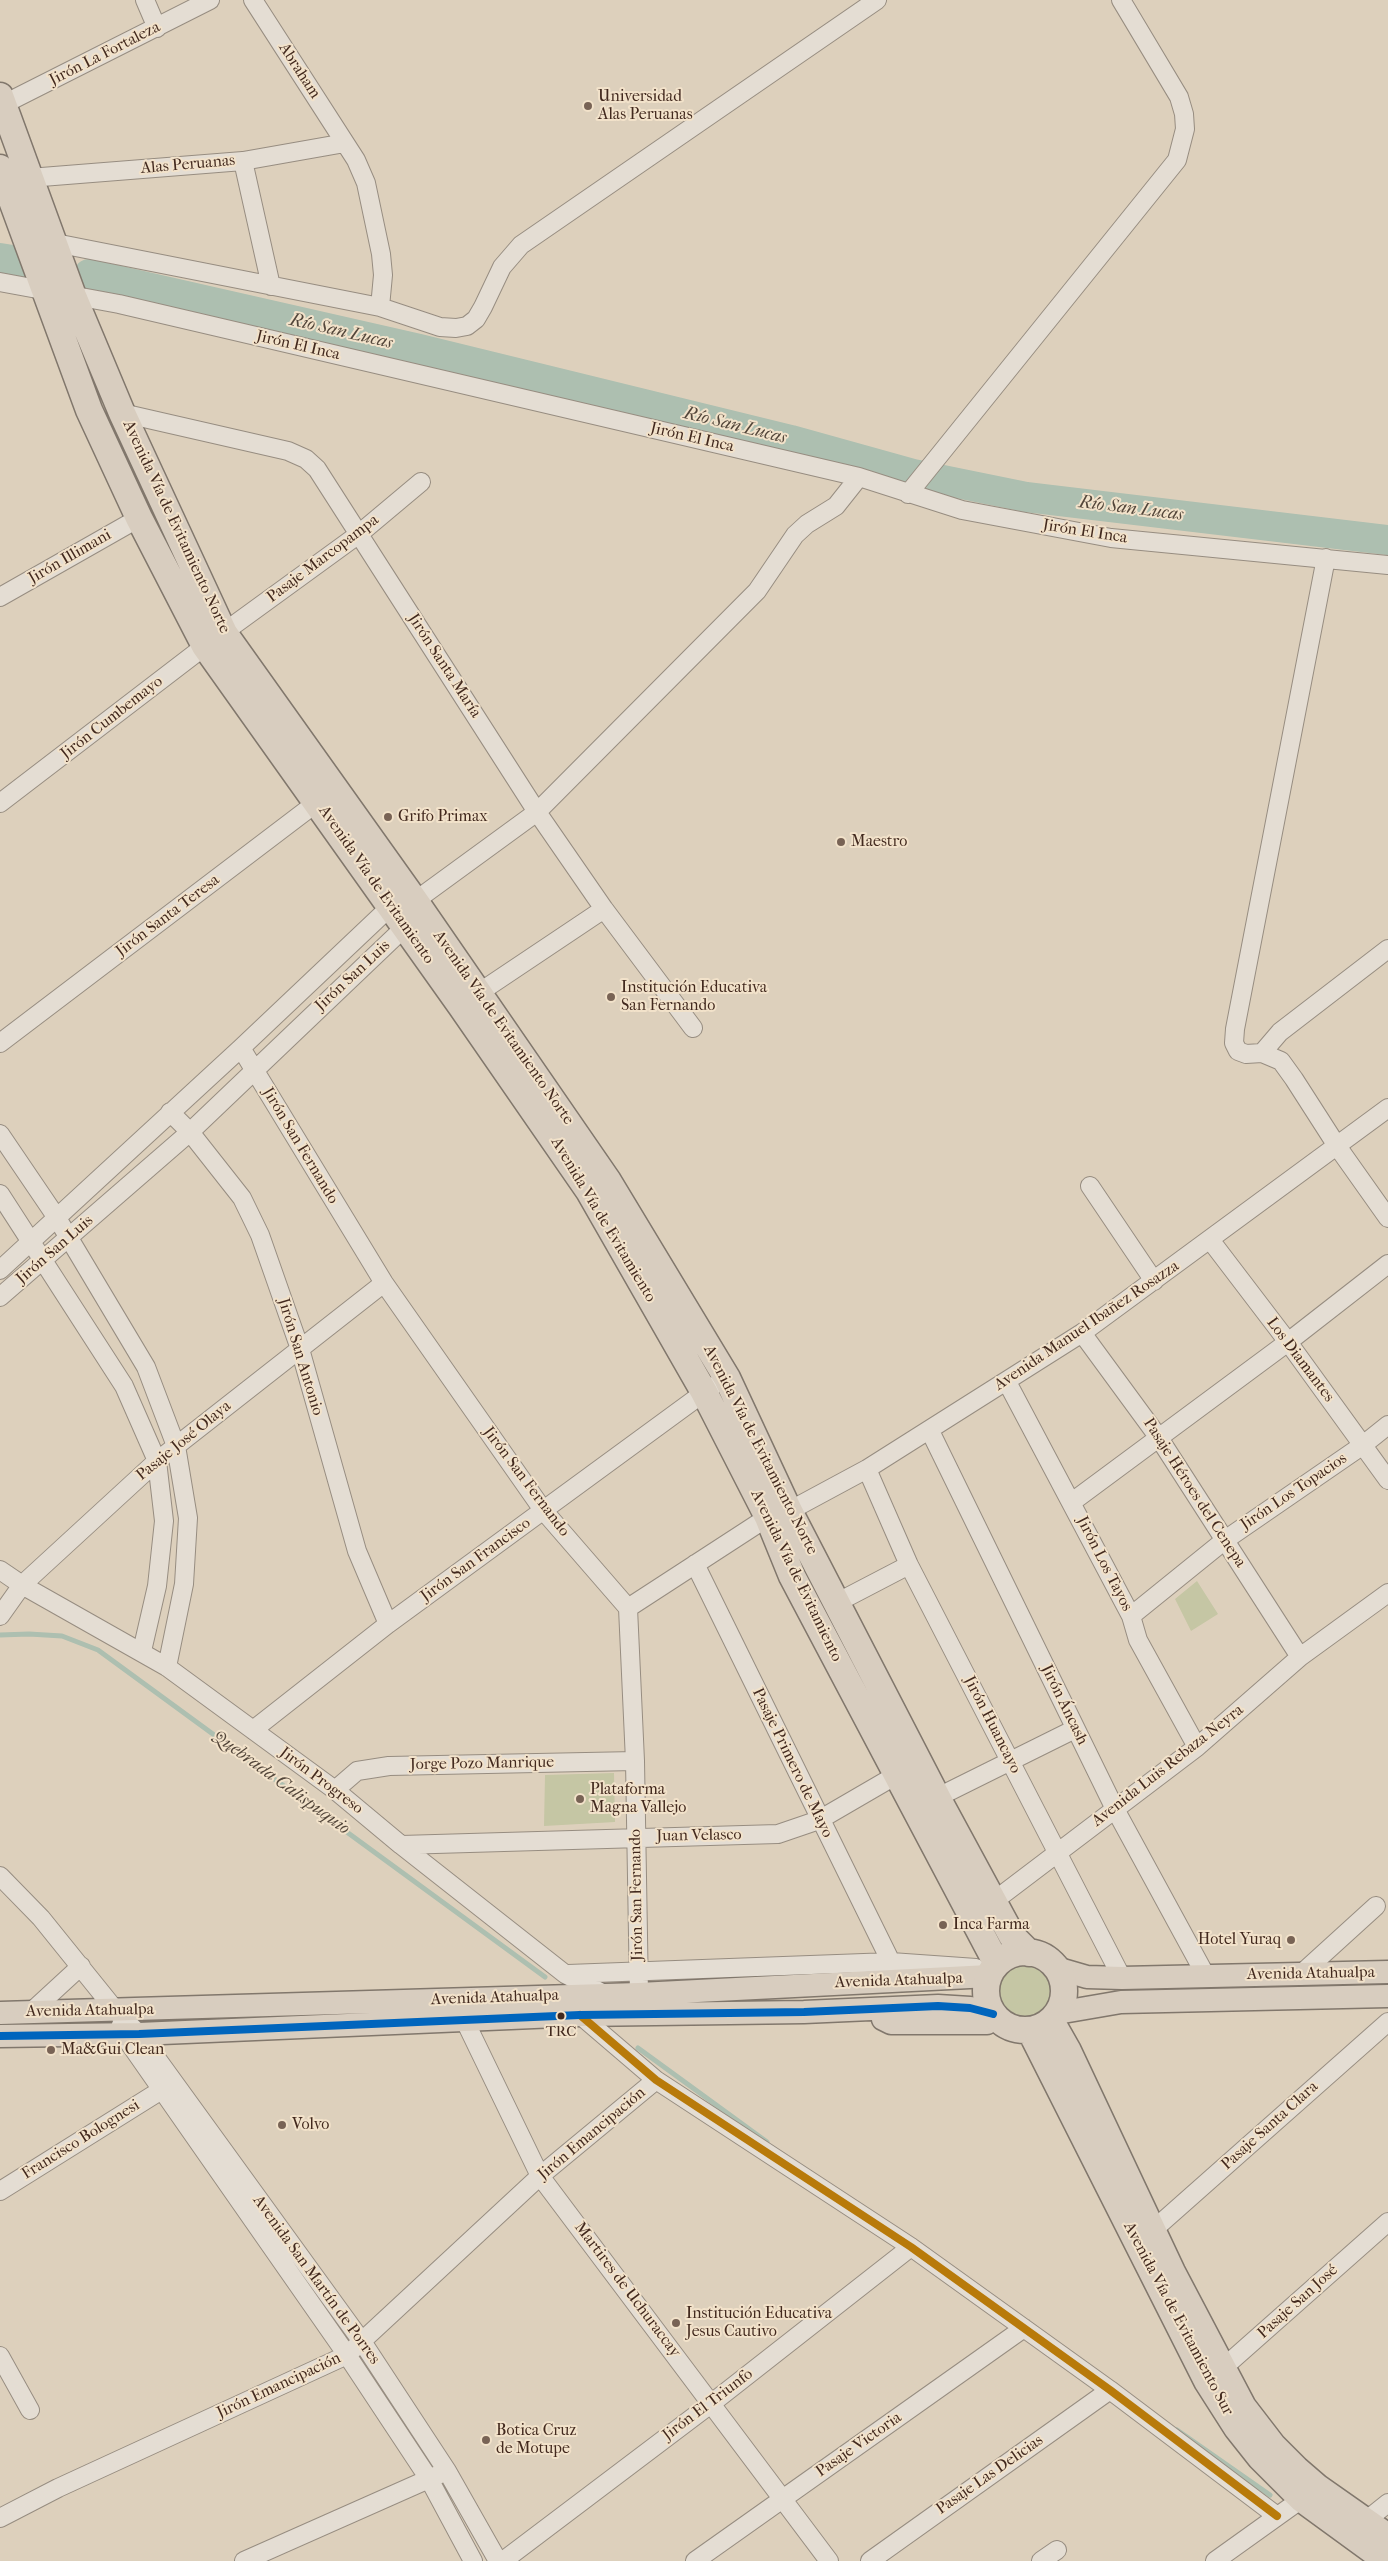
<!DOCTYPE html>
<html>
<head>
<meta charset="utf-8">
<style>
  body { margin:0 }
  canvas { display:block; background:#ddd0bc }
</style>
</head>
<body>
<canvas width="1388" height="2561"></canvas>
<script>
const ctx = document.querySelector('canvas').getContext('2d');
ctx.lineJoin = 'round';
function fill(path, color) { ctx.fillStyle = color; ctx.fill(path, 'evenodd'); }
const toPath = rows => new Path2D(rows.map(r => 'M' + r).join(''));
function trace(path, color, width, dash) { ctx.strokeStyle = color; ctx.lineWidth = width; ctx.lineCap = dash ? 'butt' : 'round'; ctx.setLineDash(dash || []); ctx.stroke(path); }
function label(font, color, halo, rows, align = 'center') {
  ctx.font = font + ' "IM FELL French Canon",serif'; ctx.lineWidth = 4; ctx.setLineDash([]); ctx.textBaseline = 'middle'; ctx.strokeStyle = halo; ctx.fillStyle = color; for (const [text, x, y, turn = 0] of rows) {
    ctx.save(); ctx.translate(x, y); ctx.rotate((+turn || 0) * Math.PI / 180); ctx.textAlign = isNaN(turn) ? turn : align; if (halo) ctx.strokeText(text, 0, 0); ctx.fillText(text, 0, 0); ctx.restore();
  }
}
fill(toPath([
  [1197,1581,1218,1614,1191,1631,1175,1599],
  [614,1773,615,1822,544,1826,545,1775],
  '996 1992a28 28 0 1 1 56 0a28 28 0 1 1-56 0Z'
]), '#c5c6a4');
trace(toPath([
  [0,1635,29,1634,62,1636,98,1650,545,1977],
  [638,2048,767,2142],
  [1177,2430,1270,2495]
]), '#adbfb0', 5);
trace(toPath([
  [0,258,25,262],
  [89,274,419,349,791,440,913,474,1026,497,1388,540]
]), '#adbfb0', 30);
const minor = toPath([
  [145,0,157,28],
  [253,0,356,160,366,183,381,254,383,275,380,307],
  [0,106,210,0],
  [243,161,271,286],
  [29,178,243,161,345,143],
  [45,241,380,307,440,327,456,328,467,326,476,319,483,307,502,267,521,245,877,0],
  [0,282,119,304,859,477,962,510,1111,538,1388,565],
  [122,413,288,451,306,459,317,469,537,812,604,909,693,1028],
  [908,494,1177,160,1185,129,1184,114,1179,97,1121,0],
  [1326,558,1235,1029,1234,1043,1238,1051,1246,1054,1262,1053,1281,1061,1294,1079,1337,1146,1388,1218],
  [0,597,139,518],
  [0,803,205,646,359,534,421,482],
  [477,994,604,909],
  [0,1043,324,797],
  [241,1048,384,1283,543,1510,628,1608,635,1761,639,1994],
  [1262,1053,1280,1032,1388,949],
  [170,1112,190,1132,242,1198,260,1235,300,1349,357,1551,388,1624],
  [0,1134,57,1218,146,1367,176,1446,188,1518,184,1584,167,1667],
  [1090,1186,1154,1281],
  [0,1194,124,1386,157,1461,164,1521,157,1586,142,1651],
  [1211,1241,1288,1342,1388,1480],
  [0,1270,241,1048,390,907,415,901,537,812,757,591,795,535,807,524,836,506,859,477],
  [0,1297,190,1132,405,927,409,917],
  [1082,1333,1159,1438,1300,1657],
  [1007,1382,1131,1616,1138,1640,1197,1747],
  [930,1431,1115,1809,1206,1976],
  [867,1469,909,1565,1122,1978],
  [1072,1502,1288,1342,1388,1264],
  [695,1564,891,1962],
  [0,1570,22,1585,167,1667,335,1790,401,1845,565,1974,608,1996],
  [838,1602,909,1565],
  [628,1608,768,1517,789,1511,867,1469,1082,1333,1388,1108],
  [0,1616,22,1585,157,1461,384,1283],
  [1131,1616,1225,1540,1363,1445,1388,1425],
  [253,1730,388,1624,713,1386],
  [335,1790,357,1771,389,1766,635,1761],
  [938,1797,1075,1729],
  [401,1845,778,1834,819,1820,905,1770],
  [0,1876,41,1918,116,2011,139,2034,363,2343,447,2471,498,2561],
  [994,1901,1197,1747,1300,1657,1388,1593],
  [568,1974,891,1962,976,1968],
  [1299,1976,1376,1906],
  [464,2010,464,2019,540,2176,829,2561],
  [31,2012,81,1966],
  [580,2015,656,2080,911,2247,1110,2390,1277,2516],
  [121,2025,123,2034,347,2355,429,2479,473,2561],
  [0,2191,163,2089],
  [1152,2231,1388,2022],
  [0,2356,30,2410],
  [1214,2376,1388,2222],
  [0,2518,58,2488,347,2355,540,2176,656,2080],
  [1358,2527,1388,2503],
  [244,2561,440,2474],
  [503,2561,712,2403,911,2247],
  [695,2561,1024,2328],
  [870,2561,1110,2390],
  [1041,2561,1057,2550],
  [1215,2561,1310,2493]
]);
const major = toPath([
  [1056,1968,1087,1977,1122,1978,1388,1972],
  [0,2013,639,1994,989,1976],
  [1057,2013,1121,2002,1388,1996],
  [883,2019,891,2023,987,2023],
  [0,2036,139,2034,580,2015,804,2012,938,2006,970,2008,993,2014]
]);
const highway = toPath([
  [0,96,73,296,122,413,224,633,415,901,608,1181,727,1378,789,1511,940,1803,1012,1936,1029,1953],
  [0,168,89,410,139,518,205,646,461,1006,589,1191,704,1392,768,1517,792,1576,997,1964],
  '986 1991a39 39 0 1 1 78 0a39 39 0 1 1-78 0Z',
  [1051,2021,1068,2051,1172,2272,1243,2407,1273,2446,1296,2469,1318,2488,1388,2537],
  [1030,2030,1207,2381,1237,2428,1260,2457,1302,2499,1387,2561]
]);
trace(minor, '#978d81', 20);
trace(major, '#81776c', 25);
trace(highway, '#81776c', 29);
trace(minor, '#e4ddd3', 18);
trace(major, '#d8cdbf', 22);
trace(highway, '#d8cdbf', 26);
trace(toPath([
  [580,2015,656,2080,911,2247,1110,2390,1277,2516]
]), '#b87a0a', 8);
trace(toPath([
  [0,2036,139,2034,580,2015,804,2012,938,2006,970,2008,993,2014]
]), '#0065bd', 8);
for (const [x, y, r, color] of [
  [588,106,5,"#786355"],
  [388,817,5,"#786355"],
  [841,842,5,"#786355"],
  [611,997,5,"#786355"],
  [580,1799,5,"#786355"],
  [943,1925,5,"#786355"],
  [1291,1940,5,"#786355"],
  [561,2016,4.5,"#42291e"],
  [51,2050,5,"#786355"],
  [282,2125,5,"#786355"],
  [676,2323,5,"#786355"],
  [486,2440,5,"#786355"]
]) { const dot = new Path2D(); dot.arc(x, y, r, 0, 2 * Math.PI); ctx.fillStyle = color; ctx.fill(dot); trace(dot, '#f2e2ca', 2); }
label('15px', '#42291e', '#f2e2ca', [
  ["TRC",561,2032]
]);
label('16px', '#42291e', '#f2e2ca', [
  ["Jirón La Fortaleza",105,54,-27],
  ["Abraham",299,71,57],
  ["Alas Peruanas",188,165,-5],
  ["Jirón El Inca",298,346,13],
  ["Jirón El Inca",692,438,13],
  ["Avenida Vía de Evitamiento Norte",176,527,65],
  ["Jirón El Inca",1085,532,9],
  ["Jirón Illimani",70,557,-30],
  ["Pasaje Marcopampa",323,559,-37],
  ["Jirón Santa María",444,666,57],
  ["Jirón Cumbemayo",112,718,-38],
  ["Avenida Vía de Evitamiento",376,885,55],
  ["Jirón Santa Teresa",168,916,-37],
  ["Jirón San Luis",353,976,-43],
  ["Avenida Vía de Evitamiento Norte",503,1028,55],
  ["Jirón San Fernando",300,1146,59],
  ["Avenida Vía de Evitamiento",603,1220,59],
  ["Jirón San Luis",55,1250,-41],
  ["Avenida Manuel Ibañez Rosazza",1087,1326,-34],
  ["Jirón San Antonio",300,1357,73],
  ["Los Diamantes",1300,1360,53],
  ["Pasaje José Olaya",184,1441,-39],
  ["Avenida Vía de Evitamiento Norte",760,1450,63],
  ["Jirón San Fernando",526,1482,53],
  ["Jirón Los Topacios",1294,1492,-34],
  ["Pasaje Héroes del Cenepa",1194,1493,57],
  ["Jirón San Francisco",476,1560,-36],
  ["Jirón Los Tayos",1104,1564,63],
  ["Avenida Vía de Evitamiento",796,1576,64],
  ["Jirón Áncash",1064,1705,64],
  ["Jirón Huancayo",992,1725,63],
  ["Pasaje Primero de Mayo",792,1763,64],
  ["Jorge Pozo Manrique",482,1764,-1],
  ["Avenida Luis Rebaza Neyra",1168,1766,-38],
  ["Jirón Progreso",321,1781,37],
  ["Juan Velasco",699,1836,-1],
  ["Jirón San Fernando",637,1895,-91],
  ["Avenida Atahualpa",1311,1974,-1],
  ["Avenida Atahualpa",899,1981,-2],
  ["Avenida Atahualpa",495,1998,-2],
  ["Avenida Atahualpa",90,2011,-1],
  ["Pasaje Santa Clara",1270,2126,-42],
  ["Jirón Emancipación",592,2134,-40],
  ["Francisco Bolognesi",81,2140,-32],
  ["Avenida San Martín de Porres",316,2280,54],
  ["Martires de Uchuraccay",627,2290,53],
  ["Pasaje San José",1298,2302,-42],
  ["Avenida Vía de Evitamiento Sur",1178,2319,62],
  ["Jirón Emancipación",279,2386,-25],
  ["Jirón El Triunfo",708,2405,-37],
  ["Pasaje Victoria",859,2445,-35],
  ["Pasaje Las Delicias",990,2475,-35]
]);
label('16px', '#42291e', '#f2e2ca', [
  ["Universidad",598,97],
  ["Alas Peruanas",598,115],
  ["Grifo Primax",398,817],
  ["Maestro",851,842],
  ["Institución Educativa",621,988],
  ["San Fernando",621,1006],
  ["Plataforma",590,1790],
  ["Magna Vallejo",590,1808],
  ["Inca Farma",953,1925],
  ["Hotel Yuraq",1281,1940,"right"],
  ["Ma&Gui Clean",61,2050],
  ["Volvo",292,2125],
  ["Institución Educativa",686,2314],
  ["Jesus Cautivo",686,2332],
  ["Botica Cruz",496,2431],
  ["de Motupe",496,2449]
], 'left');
label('italic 18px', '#53463a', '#f2e2ca', [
  ["Río San Lucas",341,332,13],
  ["Río San Lucas",735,426,14],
  ["Río San Lucas",1131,509,7],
  ["Quebrada Calispuquio",281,1783,36]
]);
</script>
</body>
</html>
